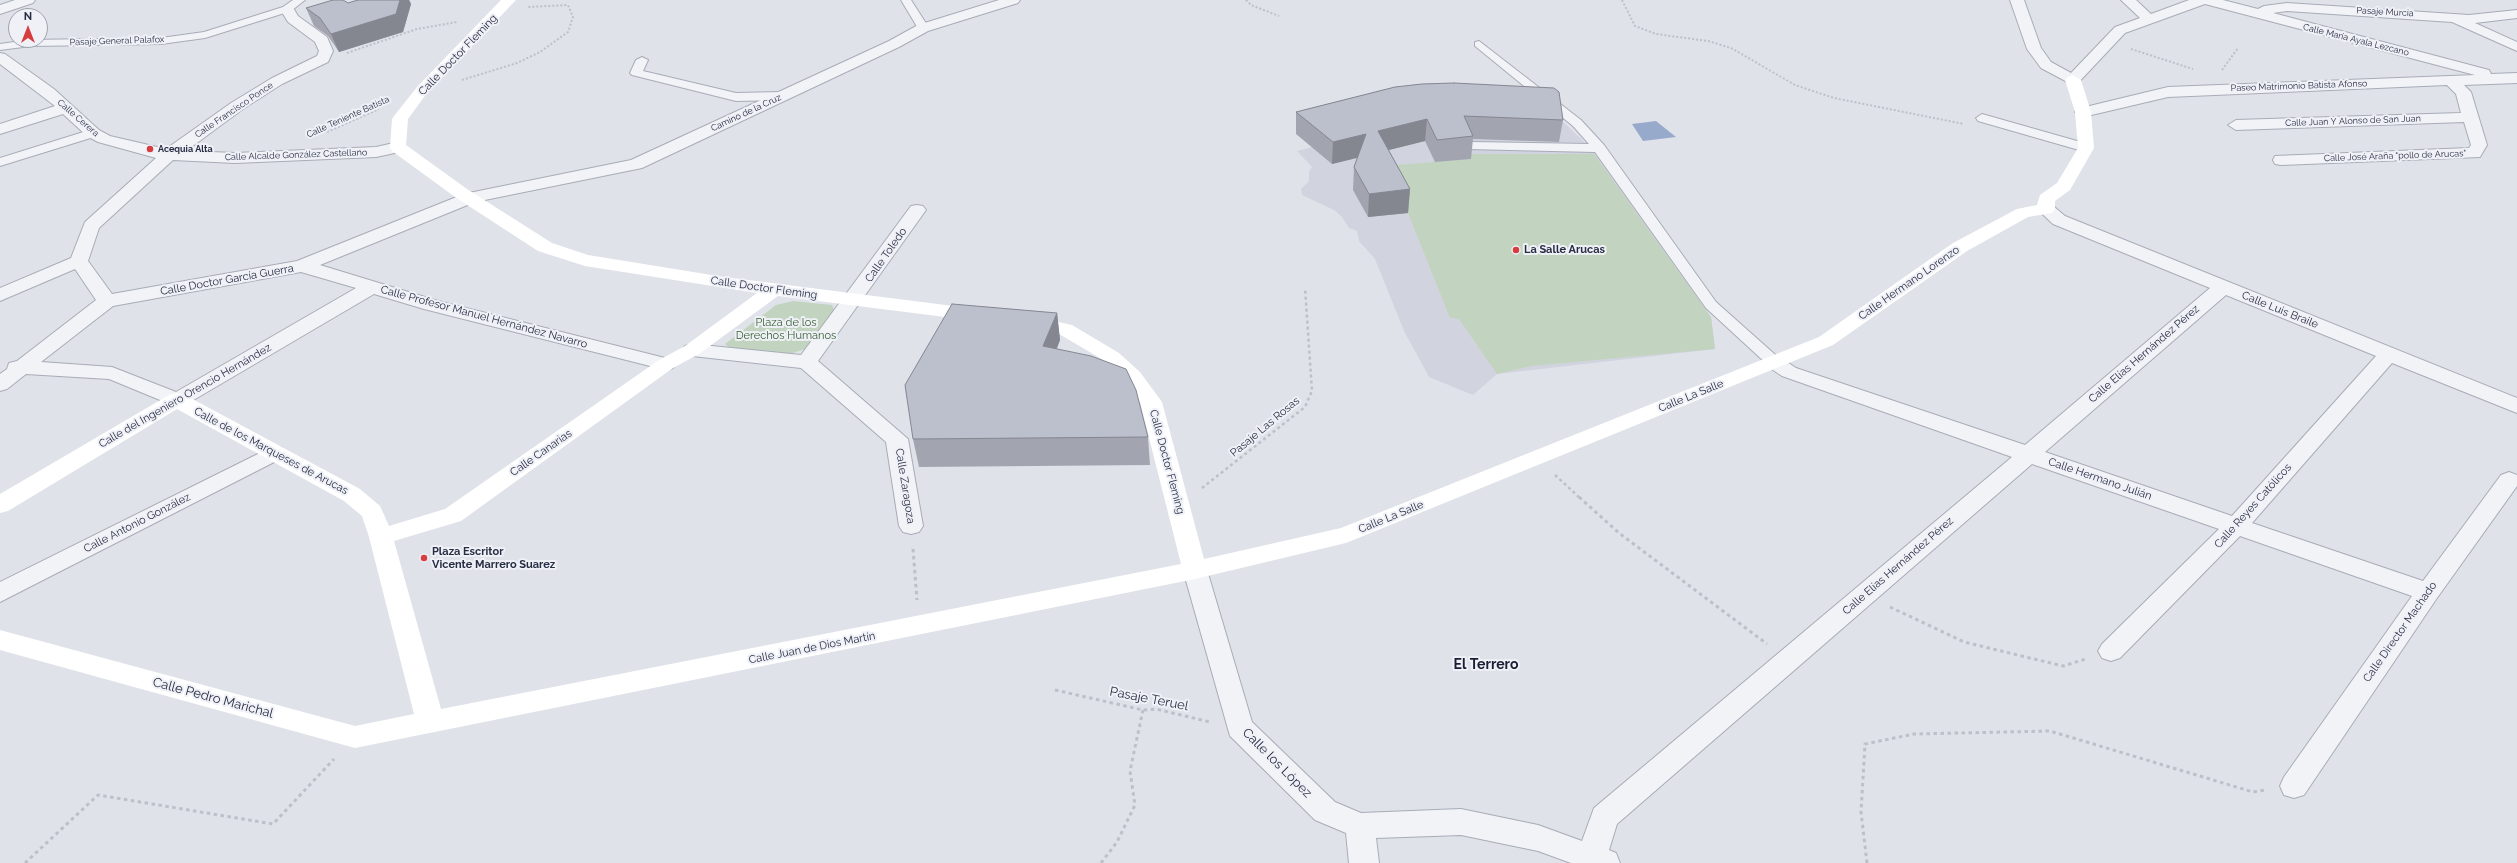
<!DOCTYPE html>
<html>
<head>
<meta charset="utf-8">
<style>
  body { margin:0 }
  #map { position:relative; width:2517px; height:863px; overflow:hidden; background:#dfe2e9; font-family:Raleway,sans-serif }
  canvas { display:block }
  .north { position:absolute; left:8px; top:8px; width:40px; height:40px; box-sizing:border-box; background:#eff1f7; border:1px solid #9fa3af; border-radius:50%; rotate:0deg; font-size:11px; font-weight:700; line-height:16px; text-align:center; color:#272d42 }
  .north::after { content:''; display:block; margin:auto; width:14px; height:18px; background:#d73c3f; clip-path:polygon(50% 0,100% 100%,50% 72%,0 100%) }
</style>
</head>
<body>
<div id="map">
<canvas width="2517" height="863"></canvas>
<div class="north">N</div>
</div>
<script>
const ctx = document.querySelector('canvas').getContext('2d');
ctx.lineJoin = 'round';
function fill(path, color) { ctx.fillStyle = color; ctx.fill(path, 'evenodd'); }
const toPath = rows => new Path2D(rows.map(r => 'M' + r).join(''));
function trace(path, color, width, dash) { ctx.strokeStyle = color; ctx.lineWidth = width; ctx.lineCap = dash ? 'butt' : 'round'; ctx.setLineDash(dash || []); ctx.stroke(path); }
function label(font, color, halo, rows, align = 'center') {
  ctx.font = font + ' Raleway,sans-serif'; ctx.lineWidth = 4; ctx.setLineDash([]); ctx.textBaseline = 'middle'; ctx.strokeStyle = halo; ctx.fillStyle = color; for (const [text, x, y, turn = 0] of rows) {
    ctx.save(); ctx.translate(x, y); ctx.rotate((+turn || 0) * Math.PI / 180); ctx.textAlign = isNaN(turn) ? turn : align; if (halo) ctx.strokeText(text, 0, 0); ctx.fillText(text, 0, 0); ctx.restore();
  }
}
fill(toPath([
  [1528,89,1594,151,1711,317,1715,349,1497,374,1473,395,1429,377,1404,331,1375,259,1359,241,1357,231,1349,228,1342,217,1334,210,1302,195,1301,189,1309,181,1309,172,1312,167,1297,151,1312,147,1295,131,1372,110]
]), '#d1d4de');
fill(toPath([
  [1469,154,1594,154,1711,317,1715,349,1531,366,1497,374,1459,319,1450,318,1408,213,1384,166,1470,159],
  [793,301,832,305,835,312,808,348,787,355,731,349,725,344,776,305]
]), '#c2d4c0');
fill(toPath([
  [1656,121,1676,137,1643,141,1632,124]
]), '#98aacc');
const lane = toPath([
  [293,0,305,0,291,11,205,38,161,44,31,46,0,50,0,44,28,40,161,38,204,32,283,7,293,0],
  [901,0,911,0,929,28,927,30,919,30,901,0],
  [1479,41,1581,120,1604,145,1716,302,1780,359,1782,362,1780,365,1768,365,1706,308,1595,152,1467,149,1466,146,1467,143,1472,142,1589,144,1573,126,1475,46,1475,42,1479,41],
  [642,57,648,60,643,71,736,93,781,92,787,96,781,100,736,101,632,75,630,73,636,60,642,57],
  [1982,114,2091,145,2092,148,2086,152,1978,121,1976,118,1982,114],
  [93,129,99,133,97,136,0,166,0,158,93,129]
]);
const street = toPath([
  [15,0,35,0,33,3,0,14,0,5,15,0],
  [999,0,1020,0,1018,3,928,31,899,47,642,168,475,202,320,265,438,301,673,360,676,364,673,368,666,370,424,309,374,294,185,405,177,407,109,379,26,374,7,389,0,391,0,374,7,369,9,363,17,361,96,300,75,269,0,301,0,288,71,258,85,222,156,158,98,142,87,136,63,114,0,134,0,124,55,106,0,64,0,53,5,54,54,89,99,130,110,136,166,149,231,103,272,78,317,56,319,51,315,42,288,22,280,9,287,5,292,6,298,16,327,37,333,51,328,62,282,84,243,109,186,151,235,153,376,147,398,142,404,143,406,147,404,151,376,157,235,163,173,160,99,228,88,261,112,294,297,261,464,194,631,160,889,41,918,25,999,0],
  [301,272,356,288,176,392,112,367,41,362,113,306,301,272],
  [2010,0,2024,0,2041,48,2051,62,2071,73,2115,27,2140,18,2121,0,2136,0,2151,14,2189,0,2223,0,2258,9,2264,6,2287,3,2469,15,2517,10,2517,18,2475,23,2517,42,2517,51,2452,22,2287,11,2273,13,2489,70,2491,74,2517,73,2517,83,2464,85,2471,92,2487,145,2480,157,2281,165,2275,164,2273,160,2275,156,2469,148,2471,145,2464,122,2236,130,2228,125,2236,120,2461,113,2456,94,2447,85,2168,97,2083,117,2075,112,2077,109,2168,87,2475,75,2205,4,2125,33,2078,83,2073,85,2041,68,2027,49,2010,0],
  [2046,204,2052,205,2065,216,2517,398,2517,413,2392,363,2252,523,2423,581,2501,475,2509,472,2517,475,2517,486,2437,598,2304,795,2294,798,2284,795,2280,786,2284,777,2412,596,2240,536,2120,658,2111,661,2102,658,2098,651,2102,644,2219,529,2032,464,1617,824,1609,850,1616,853,1620,863,1571,863,1538,851,1461,835,1376,838,1379,863,1349,863,1346,833,1315,820,1230,736,1183,570,1186,564,1195,561,1204,564,1207,570,1252,722,1335,802,1361,813,1461,809,1538,825,1582,841,1594,808,2012,457,1782,376,1767,366,1764,362,1767,358,1774,356,1781,358,1796,368,2025,445,2210,288,2053,224,2037,209,2040,205,2046,204],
  [2226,295,2376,356,2232,516,2045,452,2226,295],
  [917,205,923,206,926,210,818,361,908,439,923,526,919,532,911,534,903,532,899,526,886,442,801,368,692,356,685,354,682,350,685,346,692,344,801,355,911,206,917,205],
  [274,446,282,448,285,453,282,458,0,602,0,582,274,446]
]);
trace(lane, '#a8acb7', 2);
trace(street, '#a8acb7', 2);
trace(toPath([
  [1246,0,1251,5,1279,16],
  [1622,0,1635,26,1656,34,1708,41,1731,48,1795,85,1834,98,1964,124],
  [2131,49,2193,69],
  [347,53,417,29,457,22],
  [2222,70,2238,48],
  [462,80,517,63,540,52,568,32,573,17,568,5,528,7],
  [327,132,379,109]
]), '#bdc0c8', 2, [2, 2]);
trace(toPath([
  [1555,475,1580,498],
  [1202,488,1305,407,1312,391,1305,288]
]), '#bdc0c8', 2.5, [3, 3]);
trace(toPath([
  [1579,497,1619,533,1767,644],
  [913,549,917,600],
  [1890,607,1964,642,2063,666,2086,659],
  [1055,690,1143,710,1156,709,1210,722],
  [25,863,98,795,273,824,334,759],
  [1101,863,1117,842,1135,805,1130,771,1143,710],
  [1867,863,1861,812,1865,744,1914,734,2050,731,2253,792,2265,790]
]), '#bdc0c8', 3, [3.5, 3.5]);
fill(lane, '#f2f3f7');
fill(street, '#f2f3f7');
fill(toPath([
  [501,0,516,0,427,93,408,119,406,145,467,189,552,243,588,255,724,277,977,309,984,311,987,315,984,319,977,321,778,296,699,354,673,368,461,521,394,541,441,709,1181,564,1140,402,1126,382,1105,361,1059,334,1024,326,1021,322,1024,318,1031,316,1072,325,1119,353,1140,372,1162,402,1204,559,1341,528,1819,337,1953,243,2017,209,2037,205,2040,195,2057,183,2078,148,2075,112,2065,80,2068,77,2073,75,2081,80,2091,112,2094,148,2070,190,2055,201,2055,209,2052,213,2028,217,1967,251,1833,345,1346,543,1195,579,355,748,0,650,0,630,355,726,414,714,369,537,362,516,344,501,177,409,8,511,0,513,0,494,169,395,177,393,185,395,360,489,380,506,389,526,445,509,659,360,685,346,757,293,585,266,538,251,455,197,392,151,390,147,392,119,394,116,417,87,501,0]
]), '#fff');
fill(toPath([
  [358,0,409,0,411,4,403,32,339,52,328,36,314,26,306,8,348,3],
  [1395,87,1563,120,1559,142,1473,139,1471,159,1435,162,1425,141,1388,150,1410,189,1408,213,1368,217,1353,190,1354,167,1357,158,1332,164,1296,134,1296,112],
  [1057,313,1060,340,1057,349,1148,437,1150,465,919,467,913,439]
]), '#a2a5b0');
fill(toPath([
  [400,0,409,0,411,4,403,32,339,52,331,34],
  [1427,119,1425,141,1377,153,1378,131],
  [1366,134,1364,156,1332,164,1333,142],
  [1410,189,1408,213,1368,217,1369,194],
  [1057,313,1060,340,1046,373,1043,346]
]), '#848690');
const building = toPath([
  [333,0,343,0,348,3,358,0,400,0,396,14,331,34,320,18,306,8,333,0],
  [1454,83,1554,88,1559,92,1563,120,1464,116,1473,136,1437,140,1427,119,1378,131,1410,189,1369,194,1354,167,1366,134,1333,142,1296,112,1395,87,1422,84,1454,83],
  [952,304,1057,313,1043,346,1091,356,1126,369,1136,390,1148,437,913,439,905,385,952,304]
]);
fill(building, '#bcc0cd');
trace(building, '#848690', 1);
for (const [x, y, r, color] of [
  [150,149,4,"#d73c3f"],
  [1516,250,4,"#d73c3f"],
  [424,558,4,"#d73c3f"]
]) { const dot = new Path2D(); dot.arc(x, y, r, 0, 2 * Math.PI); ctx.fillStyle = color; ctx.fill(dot); trace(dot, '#eff1f7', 1.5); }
label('9px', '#272d42', '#eff1f7', [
  ["Pasaje Murcia",2385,12,3],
  ["Calle María Ayala Lezcano",2356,40,14],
  ["Pasaje General Palafox",117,41,-2],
  ["Paseo Matrimonio Batista Afonso",2299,86,-2],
  ["Calle Francisco Ponce",234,110,-34],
  ["Camino de la Cruz",746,113,-25],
  ["Calle Teniente Batista",348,117,-24],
  ["Calle Cerera",78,118,41],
  ["Calle Juan Y Alonso de San Juan",2353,121,-2],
  ["Calle Alcalde González Castellano",296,155,-2],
  ["Calle José Araña \"pollo de Arucas\"",2395,156,-2]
]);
label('bold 9px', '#272d42', '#eff1f7', [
  ["Acequia Alta",158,149]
], 'left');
label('11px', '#272d42', '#eff1f7', [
  ["Calle Doctor Fleming",458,55,-46],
  ["Calle Toledo",886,255,-55],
  ["Calle Doctor García Guerra",227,280,-10],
  ["Calle Hermano Lorenzo",1909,283,-35],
  ["Calle Doctor Fleming",764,288,8],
  ["Calle Luis Braile",2280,310,22],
  ["Calle Profesor Manuel Hernández Navarro",484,317,15],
  ["Calle Elías Hernández Pérez",2144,354,-41],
  ["Calle del Ingeniero Orencio Hernández",185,396,-30],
  ["Calle La Salle",1691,396,-22],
  ["Pasaje Las Rosas",1265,427,-40],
  ["Calle de los Marqueses de Arucas",271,451,28],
  ["Calle Canarias",541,453,-35],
  ["Calle Doctor Fleming",1167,462,75],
  ["Calle Hermano Julián",2100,479,19],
  ["Calle Zaragoza",905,486,81],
  ["Calle Reyes Católicos",2253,506,-48],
  ["Calle La Salle",1391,517,-22],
  ["Calle Antonio González",137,523,-27],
  ["Calle Elías Hernández Pérez",1898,566,-41],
  ["Calle Director Machado",2400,632,-55],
  ["Calle Juan de Dios Martín",812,648,-11]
]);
label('bold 11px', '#272d42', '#eff1f7', [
  ["La Salle Arucas",1524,250],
  ["Plaza Escritor",432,552],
  ["Vicente Marrero Suarez",432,565]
], 'left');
label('11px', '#365e33', '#eff1f7', [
  ["Plaza de los",786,323],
  ["Derechos Humanos",786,336]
]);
label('13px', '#272d42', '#eff1f7', [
  ["Calle Pedro Marichal",213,698,15],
  ["Pasaje Teruel",1149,699,11],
  ["Calle los López",1277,763,45]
]);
label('bold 14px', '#191e32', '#eff1f7', [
  ["El Terrero",1486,665]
]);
</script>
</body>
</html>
